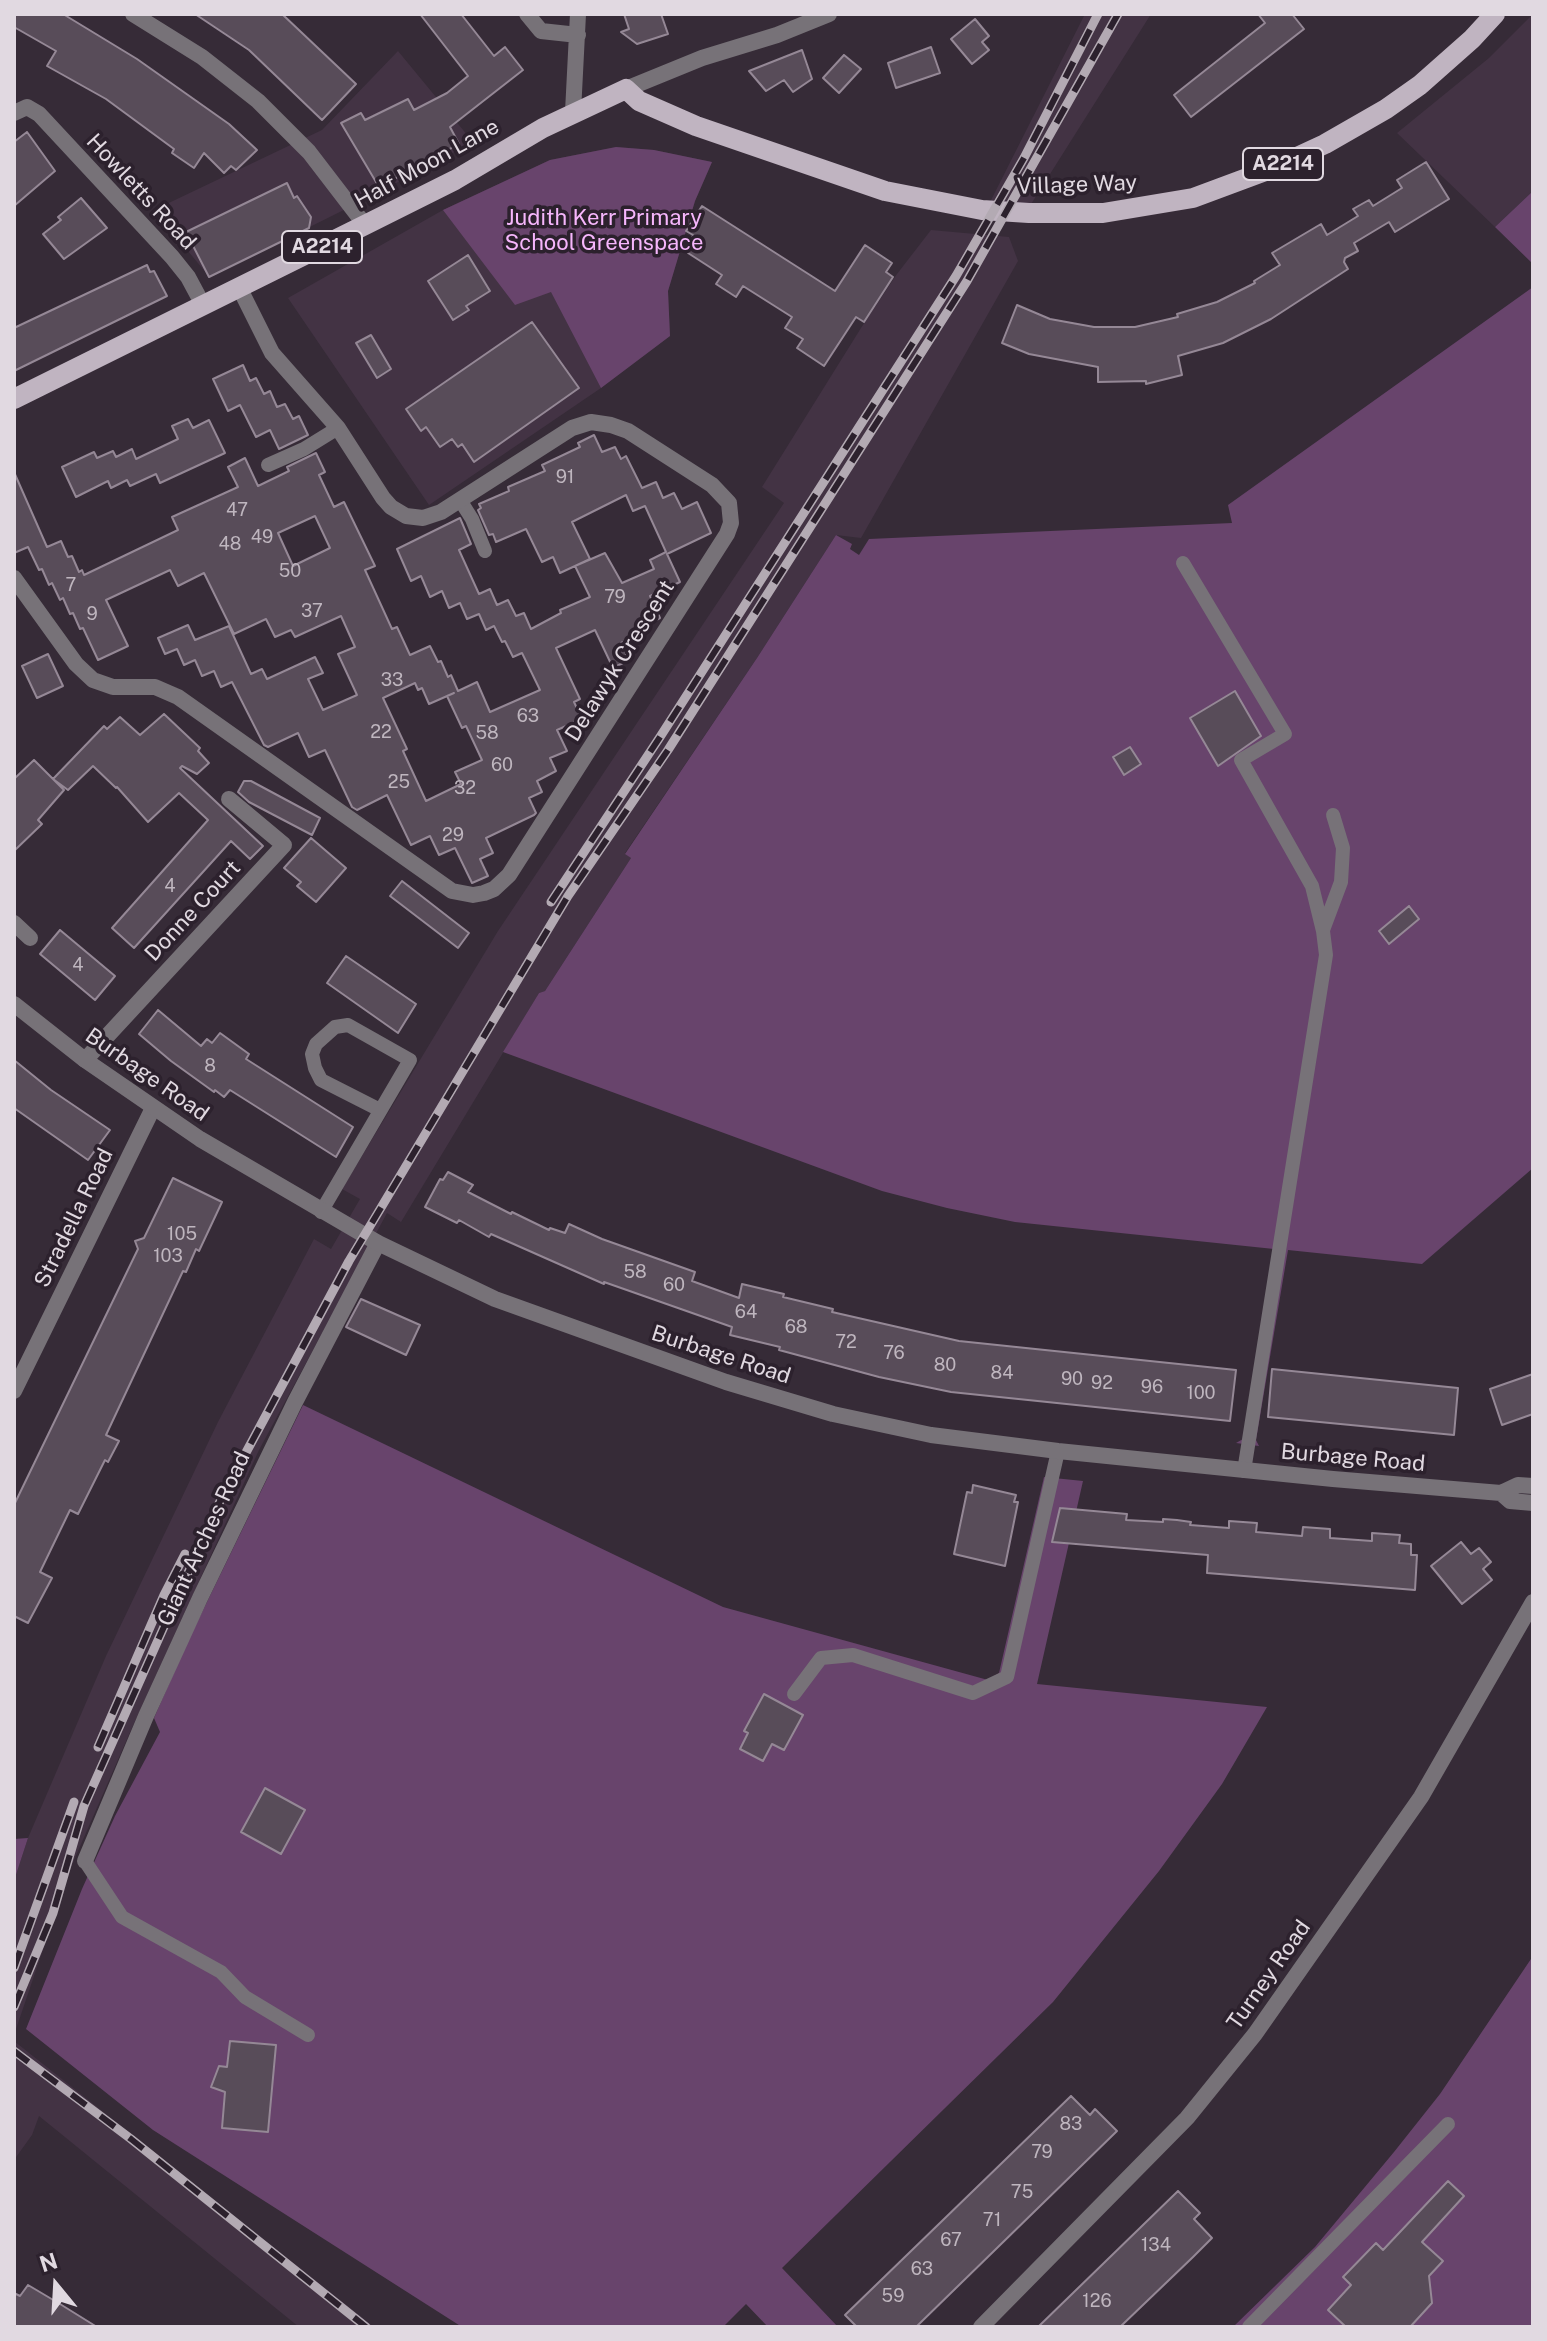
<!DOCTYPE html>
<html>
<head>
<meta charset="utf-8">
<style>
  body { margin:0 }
  #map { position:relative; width:1547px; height:2341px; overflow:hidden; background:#362b37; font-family:"Public Sans",sans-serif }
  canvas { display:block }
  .frame { position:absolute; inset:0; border:16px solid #e1d9e1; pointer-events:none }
  .north { position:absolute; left:16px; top:2245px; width:80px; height:80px; -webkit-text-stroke:6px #2c212d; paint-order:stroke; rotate:342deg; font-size:22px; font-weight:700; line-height:32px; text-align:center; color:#e1d9e1 }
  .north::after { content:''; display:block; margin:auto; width:28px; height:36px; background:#e1d9e1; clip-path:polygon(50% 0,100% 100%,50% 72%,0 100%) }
</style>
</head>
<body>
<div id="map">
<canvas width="1547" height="2341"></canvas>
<div class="frame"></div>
<div class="north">N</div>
</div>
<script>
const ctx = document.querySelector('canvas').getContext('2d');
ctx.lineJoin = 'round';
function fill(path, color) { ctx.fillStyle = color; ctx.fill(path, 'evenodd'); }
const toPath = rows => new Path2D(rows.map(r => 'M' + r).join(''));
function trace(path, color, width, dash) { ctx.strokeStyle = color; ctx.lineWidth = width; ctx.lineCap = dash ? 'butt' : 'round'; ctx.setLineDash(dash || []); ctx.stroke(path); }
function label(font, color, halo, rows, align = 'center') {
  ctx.font = font + ' "Public Sans",sans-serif'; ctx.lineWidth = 7; ctx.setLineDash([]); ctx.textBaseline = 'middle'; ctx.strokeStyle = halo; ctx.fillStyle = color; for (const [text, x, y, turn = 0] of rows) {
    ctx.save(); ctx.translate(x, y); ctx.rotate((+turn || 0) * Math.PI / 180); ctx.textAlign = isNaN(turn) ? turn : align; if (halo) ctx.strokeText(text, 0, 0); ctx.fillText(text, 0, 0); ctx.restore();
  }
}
fill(toPath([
  [1085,14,1151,14,1021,220,982,218],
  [1533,14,1533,191,1495,227,1397,133,1489,58],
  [398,51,473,142,370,197,213,275,207,274,154,210,322,130],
  [616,147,654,150,712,162,695,201,668,291,670,336,601,388,429,505,288,298,443,210,550,160],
  [931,230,1009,237,1018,261,861,538,836,535,757,658,625,853,631,858,545,991,539,993,401,1222,387,1213,259,1450,131,1730,71,1867,14,2035,14,1881,28,1838,106,1656,218,1422,314,1239,331,1249,360,1199,342,1189,498,931,784,503,762,487,861,328,897,274],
  [14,2041,374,2327,299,2327,39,2116,32,2135,14,2160]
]), '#433344');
fill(toPath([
  [616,147,654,150,712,162,695,201,668,291,670,336,601,388,551,292,515,305,443,210,550,160],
  [1533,191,1533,264,1495,227],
  [1533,287,1533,1168,1422,1264,1288,1250,1256,1440,1259,1446,1236,1443,1243,1439,1274,1249,1015,1222,947,1208,882,1191,503,1052,539,993,545,991,631,858,625,854,757,658,836,535,852,544,850,549,859,555,869,539,1232,523,1228,505],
  [303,1405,723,1607,988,1680,999,1673,1044,1477,1083,1481,1037,1684,1267,1707,1222,1784,1159,1871,1053,2002,782,2268,838,2327,768,2327,746,2304,723,2327,462,2327,153,2130,26,2029,82,1889,115,1816,160,1732,154,1718,187,1643],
  [28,1838,14,1881,14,1839],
  [1533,1956,1533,2327,1233,2327,1315,2247,1394,2152,1440,2094]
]), '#68446c');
const building = toPath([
  [14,14,63,14,137,59,229,124,257,150,236,170,231,166,224,173,204,153,194,168,172,153,174,149,106,99,47,66,56,51,14,27,14,14],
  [195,14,282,14,356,84,322,120,249,50,195,14],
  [420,14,461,14,494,56,505,47,523,70,450,127,459,144,379,187,341,123,361,113,365,120,408,99,414,110,447,93,468,76,420,14],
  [624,14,661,14,668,34,637,44,621,32,629,29,624,14],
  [1258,14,1292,14,1304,29,1191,117,1174,95,1265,23,1258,14],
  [975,19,989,36,982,42,989,50,972,64,951,39,975,19],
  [931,47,940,73,896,88,888,63,931,47],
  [802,50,812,79,793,92,784,80,766,91,749,71,802,50],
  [844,55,861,69,839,93,823,78,844,55],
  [27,132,55,171,14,206,14,142,27,132],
  [1426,162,1449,199,1395,232,1389,222,1354,243,1358,251,1345,258,1344,262,1348,269,1271,319,1223,343,1178,356,1182,375,1146,384,1146,381,1098,382,1098,367,1029,354,1002,343,1017,305,1050,319,1094,327,1135,327,1178,317,1177,314,1217,302,1255,283,1254,281,1280,265,1272,253,1321,224,1327,235,1358,216,1353,209,1369,200,1373,206,1402,188,1397,180,1426,162],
  [287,183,294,198,297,196,311,217,309,228,209,277,186,232,287,183],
  [81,198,107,228,64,259,43,234,61,220,58,217,81,198],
  [702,206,835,291,865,245,892,263,886,272,893,277,864,322,856,317,824,366,797,348,803,339,785,328,792,317,743,286,736,297,716,284,722,275,688,253,693,235,686,231,702,206],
  [468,255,490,291,466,306,469,310,453,320,428,281,468,255],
  [147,265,150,272,154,271,167,296,14,371,14,328,147,265],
  [532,322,579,388,474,462,462,444,458,447,452,439,440,447,426,427,421,431,406,409,532,322],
  [371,335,391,369,377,378,356,343,371,335],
  [243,365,250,381,256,378,264,394,270,391,277,407,285,404,293,419,299,416,308,435,279,449,270,430,256,437,240,405,228,411,213,379,243,365],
  [188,419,193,428,209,420,225,453,160,483,156,474,130,486,127,480,111,488,108,481,76,497,62,467,94,452,97,458,113,451,116,457,132,449,136,459,178,439,172,426,188,419],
  [594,435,602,452,615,447,621,459,626,456,642,488,656,482,663,498,674,493,682,509,697,502,711,533,667,554,680,582,650,596,660,618,632,633,634,637,621,643,629,660,613,668,595,630,556,648,580,699,574,702,582,719,557,730,567,751,550,758,556,771,537,781,542,792,529,798,536,813,534,815,486,838,493,853,480,859,488,876,472,883,455,848,439,855,430,836,411,845,387,795,357,810,352,807,325,750,309,757,298,733,268,747,264,745,232,682,221,687,214,671,202,676,195,660,184,665,177,649,165,654,158,638,188,625,195,640,229,626,251,674,262,669,267,679,315,657,323,673,308,679,323,710,357,695,338,654,355,647,341,616,295,637,291,630,275,637,266,619,234,634,204,573,178,586,170,570,106,600,128,646,98,660,83,628,80,629,73,613,70,614,63,598,60,600,52,583,49,585,42,569,39,570,28,547,14,553,14,472,47,547,61,541,68,557,72,556,79,572,82,570,84,575,178,530,172,517,238,487,228,467,245,458,258,486,289,471,287,467,316,453,325,472,319,475,334,507,344,502,375,566,365,570,392,629,397,627,410,655,430,646,438,662,441,661,448,677,451,675,458,691,477,682,490,712,540,690,522,653,513,657,505,641,502,642,494,626,486,630,479,614,467,619,460,603,449,608,442,591,430,597,421,576,411,581,397,549,460,518,471,544,459,550,479,594,490,589,497,605,508,600,516,616,524,613,531,629,561,613,560,610,590,597,575,566,605,553,622,583,654,569,650,560,666,552,645,506,633,511,626,495,572,522,590,559,560,573,553,557,542,562,526,529,496,542,493,534,489,535,478,510,481,508,479,504,509,491,508,487,545,471,542,465,580,447,578,443,594,435],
  [315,516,330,548,293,566,278,533,315,516],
  [415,683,418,690,422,688,429,704,454,693,447,696,462,728,466,726,482,760,455,772,461,784,426,801,403,751,407,749,383,698,415,683],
  [48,654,63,686,37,698,22,666,48,654],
  [1235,691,1261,736,1218,766,1190,718,1235,691],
  [164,714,200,748,198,751,209,763,197,774,182,766,180,768,263,846,250,859,231,841,134,948,112,928,208,820,179,793,148,822,117,787,116,788,93,766,68,790,53,779,104,726,107,729,120,717,140,735,164,714],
  [1130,747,1141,764,1124,775,1113,757,1130,747],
  [34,760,64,790,38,820,42,824,14,851,14,779,34,760],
  [244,781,251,781,320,818,312,835,249,802,238,792,244,781],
  [311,838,346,868,316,902,297,886,301,882,284,868,311,838],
  [402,881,469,933,458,948,390,896,402,881],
  [1409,906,1419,919,1389,944,1379,931,1409,906],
  [60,930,115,976,95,1000,40,954,60,930],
  [346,956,416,1004,398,1033,327,983,346,956],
  [158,1010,201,1046,207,1039,212,1043,220,1033,249,1054,246,1059,353,1127,336,1157,230,1090,224,1097,215,1090,214,1092,171,1061,139,1034,158,1010],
  [14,1060,51,1090,110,1130,88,1160,14,1108,14,1060],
  [448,1172,473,1185,468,1192,511,1214,512,1212,549,1230,550,1228,565,1233,569,1224,602,1239,695,1272,692,1281,739,1298,742,1284,784,1294,783,1297,833,1309,832,1312,959,1341,1236,1370,1230,1421,951,1392,879,1377,779,1350,780,1347,730,1335,732,1327,604,1282,604,1284,491,1234,489,1237,459,1220,457,1223,425,1207,440,1179,443,1180,448,1172],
  [173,1178,222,1202,199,1251,196,1249,186,1272,183,1271,106,1435,119,1441,108,1462,105,1460,78,1514,70,1510,40,1572,52,1578,28,1623,14,1616,14,1505,138,1249,135,1241,144,1238,173,1178],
  [361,1299,420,1325,406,1355,346,1327,361,1299],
  [1272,1369,1458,1388,1454,1435,1268,1417,1272,1369],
  [1533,1374,1533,1414,1502,1425,1490,1389,1533,1374],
  [973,1485,1016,1495,1014,1502,1018,1502,1005,1566,954,1554,967,1492,972,1493,973,1485],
  [1060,1508,1127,1514,1126,1520,1163,1522,1163,1519,1177,1520,1191,1522,1190,1525,1229,1528,1229,1521,1257,1523,1256,1532,1302,1536,1303,1527,1330,1529,1330,1538,1372,1541,1372,1533,1400,1535,1399,1543,1411,1544,1411,1555,1417,1555,1415,1590,1207,1573,1208,1555,1052,1542,1060,1508],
  [1461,1542,1471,1554,1479,1548,1491,1562,1483,1569,1492,1580,1462,1604,1431,1566,1461,1542],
  [764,1694,803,1715,784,1750,772,1744,763,1761,740,1749,748,1733,744,1731,764,1694],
  [265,1788,305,1810,281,1854,241,1832,265,1788],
  [230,2041,276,2045,268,2132,222,2128,225,2092,211,2087,219,2066,227,2067,230,2041],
  [1071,2096,1090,2115,1095,2109,1117,2131,916,2327,857,2327,845,2315,1071,2096],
  [1448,2181,1464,2196,1422,2242,1443,2261,1429,2276,1432,2303,1410,2327,1346,2327,1328,2310,1351,2285,1343,2277,1376,2243,1383,2250,1448,2181],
  [1178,2191,1200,2213,1194,2219,1212,2238,1193,2257,1120,2327,1038,2327,1178,2191],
  [28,2285,60,2304,97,2327,14,2327,14,2293,20,2296,28,2285]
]);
fill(building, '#584c59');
trace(building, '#958896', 2);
trace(toPath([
  [268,465,304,449,338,428],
  [460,500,472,519,485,551],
  [1183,563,1285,734,1241,760,1312,886,1323,931,1326,955,1244,1471],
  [1323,930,1341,882,1343,848,1333,815],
  [321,1212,410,1060,348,1025,335,1027,316,1044,312,1054,315,1068,321,1080,380,1110],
  [794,1694,821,1658,853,1655,973,1693,1007,1677,1058,1451],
  [85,1861,122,1917,221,1972,245,1997,308,2035],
  [1249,2327,1448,2124]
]), '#777278', 14);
trace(toPath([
  [133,14,202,57,258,101,309,152,365,225],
  [527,14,541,31,578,35],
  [573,112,578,14],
  [14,113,27,107,39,114,172,257,188,277,203,305],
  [14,578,76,664,93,680,113,687,155,687,178,697,452,891,473,895,484,893,494,889,509,875,727,534,731,523,729,503,712,485,628,431,611,425,591,422,572,428,441,512,423,518,406,516,391,507,383,498,338,428,272,353,239,287],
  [14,923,30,938],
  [85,1060,284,845,229,799],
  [14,1391,153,1108],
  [85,1861,146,1716,200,1598,295,1402,378,1243]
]), '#777278', 16);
trace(toPath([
  [626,89,702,58,777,35,829,14],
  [14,1004,85,1060,200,1139,378,1243,495,1299,726,1382,833,1414,931,1435,1058,1451,1333,1479,1501,1493,1518,1485,1533,1486],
  [1501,1493,1510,1501,1533,1503],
  [981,2327,1187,2118,1255,2034,1421,1797,1533,1602]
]), '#777278', 16);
trace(toPath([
  [14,399,365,225,455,180,543,128,626,89,639,101,696,126,885,191,982,210,1029,213,1103,213,1193,198,1271,169,1325,144,1386,109,1420,85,1472,39,1495,14]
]), '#c0b4c1', 20);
const rail = toPath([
  [551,902,660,737,956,276,1024,158,1098,14],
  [98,1747,164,1595,185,1554],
  [14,1968,74,1802],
  [14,2007,53,1913,84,1806,221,1499,349,1261,568,896,668,750,967,281,1118,14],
  [14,2051,131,2139,366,2327]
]);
trace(rail, '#b3aab3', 9);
trace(rail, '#2c212d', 6, [18]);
label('18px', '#bfb6bf', null, [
  ["91",565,477],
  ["47",237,510],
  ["49",262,537],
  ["48",230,544],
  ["50",290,571],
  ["7",71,585],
  ["79",615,597],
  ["37",312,611],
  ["9",92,614],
  ["33",392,680],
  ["63",528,716],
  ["22",381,732],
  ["58",487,733],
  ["60",502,765],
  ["25",399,782],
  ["32",465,788],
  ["29",453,835],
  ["4",170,886],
  ["4",78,965],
  ["8",210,1066],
  ["105",182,1234],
  ["103",168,1256],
  ["58",635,1272],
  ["60",674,1285],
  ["64",746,1312],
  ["68",796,1327],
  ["72",846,1342],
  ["76",894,1353],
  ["80",945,1365],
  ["84",1002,1373],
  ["90",1072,1379],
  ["92",1102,1383],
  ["96",1152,1387],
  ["100",1201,1393],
  ["83",1071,2124],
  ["79",1042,2152],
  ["75",1022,2192],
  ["71",992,2220],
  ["67",951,2240],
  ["134",1156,2245],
  ["63",922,2269],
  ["59",893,2296],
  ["126",1097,2301]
]);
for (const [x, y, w] of [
  [1283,164,80],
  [322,247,80]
]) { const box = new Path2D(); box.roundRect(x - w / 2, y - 16, w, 32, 6); ctx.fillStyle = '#2c212d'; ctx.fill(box); trace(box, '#e1d9e1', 2); }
label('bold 20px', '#e1d9e1', null, [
  ["A2214",1283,164],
  ["A2214",322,247]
]);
label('22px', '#e1d9e1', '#2c212d', [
  ["Half Moon Lane",427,164,-29],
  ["Village Way",1077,185,-2],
  ["Howletts Road",141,192,47],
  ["Delawyk Crescent",620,661,-58],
  ["Donne Court",193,911,-47],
  ["Burbage Road",147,1075,35],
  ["Stradella Road",74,1218,-64],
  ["Burbage Road",721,1355,18],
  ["Burbage Road",1353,1458,5],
  ["Giant Arches Road",204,1539,-65],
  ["Turney Road",1269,1975,-55]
]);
label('22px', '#f6b6fc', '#2c212d', [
  ["Judith Kerr Primary",604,218],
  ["School Greenspace",604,243]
]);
</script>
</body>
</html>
